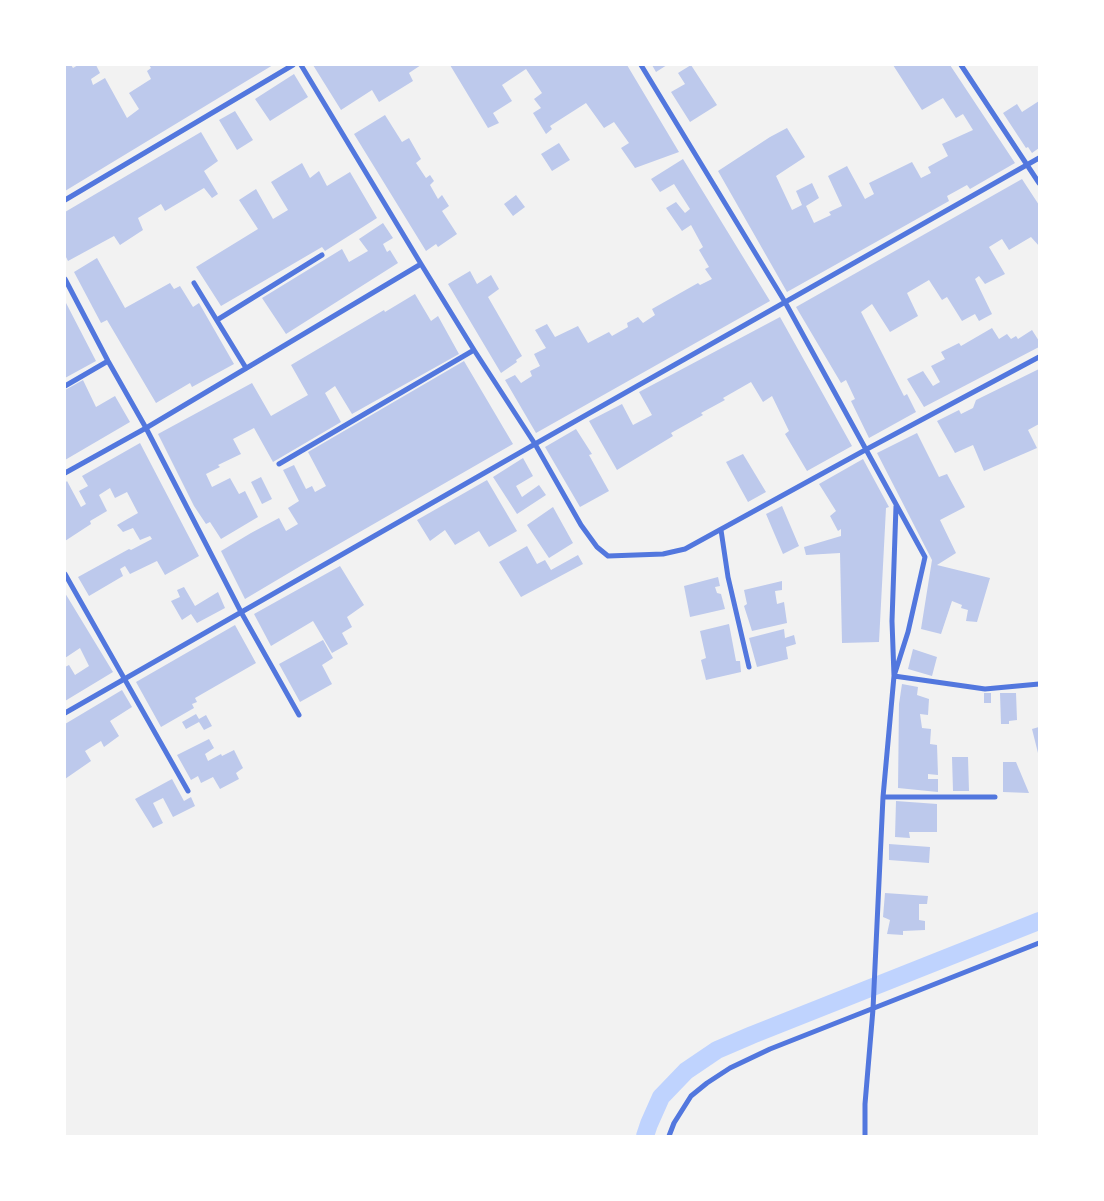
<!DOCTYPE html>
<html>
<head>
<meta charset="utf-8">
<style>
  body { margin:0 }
  #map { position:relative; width:1104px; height:1201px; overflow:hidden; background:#f2f2f2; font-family:"DM Sans",sans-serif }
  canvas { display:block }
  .frame { position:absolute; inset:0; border:66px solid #fff; pointer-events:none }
</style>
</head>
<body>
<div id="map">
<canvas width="1104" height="1201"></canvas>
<div class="frame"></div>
</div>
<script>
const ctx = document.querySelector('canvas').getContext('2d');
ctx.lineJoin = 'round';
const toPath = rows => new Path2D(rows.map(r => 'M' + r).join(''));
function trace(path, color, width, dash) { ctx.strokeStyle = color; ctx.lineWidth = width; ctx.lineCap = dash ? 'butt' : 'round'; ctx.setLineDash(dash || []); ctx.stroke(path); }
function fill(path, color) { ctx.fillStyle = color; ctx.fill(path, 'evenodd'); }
trace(toPath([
  [645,1136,649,1124,661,1097,686,1071,717,1050,752,1035,1039,921]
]), '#bfd3fe', 18);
fill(toPath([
  [65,65,71,65,73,68,78,65,96,65,100,73,91,79,93,85,105,78,127,118,139,109,129,93,151,79,147,71,151,68,149,65,273,65,65,191],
  [313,65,421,65,409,73,413,81,379,102,372,90,341,110],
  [450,65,627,65,679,152,635,168,621,148,629,143,614,122,604,128,586,103,550,126,552,129,546,134,533,113,541,108,534,99,542,93,526,69,502,85,512,101,493,113,499,123,488,128],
  [652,65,667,65,656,72],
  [691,65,717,105,690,122,671,92,685,84,678,73],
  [893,65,950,65,1015,163,970,189,967,185,947,196,949,201,787,292,718,171,770,137,787,128,805,157,776,176,792,210,802,205,796,191,812,183,819,198,806,206,814,223,831,215,829,212,842,206,828,176,847,166,865,199,874,194,869,183,912,162,921,178,931,173,928,167,948,156,942,144,973,130,963,114,956,118,943,98,922,110],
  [294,74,308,97,270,121,255,99],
  [1039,101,1039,148,1032,153,1028,147,1026,148,1003,113,1017,104,1022,112],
  [235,111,253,140,237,150,219,120],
  [385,115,402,142,409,138,421,159,416,163,426,178,430,175,434,181,430,185,438,199,442,195,449,206,442,211,457,234,438,247,436,244,426,251,354,134],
  [201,132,218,161,204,171,218,194,212,198,204,188,165,211,161,204,138,218,143,230,120,245,114,236,68,261,65,255,65,212],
  [559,143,570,160,552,171,541,154],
  [683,159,770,301,536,433,505,380,515,375,521,383,532,376,530,371,540,366,534,354,546,348,535,330,547,324,555,337,578,326,588,343,609,332,612,336,628,327,627,323,638,317,643,323,655,315,652,309,698,283,700,285,712,279,705,269,709,267,699,250,703,247,691,225,682,231,666,208,676,202,685,213,690,209,674,184,660,192,651,179],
  [302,163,310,178,319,171,327,186,350,172,377,218,325,251,322,247,221,306,196,267,258,229,239,200,256,189,273,219,288,210,271,182],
  [1022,179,1039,205,1039,246,1031,237,1009,250,1002,239,989,247,1005,274,985,284,979,276,975,279,992,314,979,321,975,314,962,321,947,297,942,300,929,280,907,293,918,316,890,332,872,304,861,312,904,396,907,394,916,412,869,438,851,401,855,399,846,380,841,383,796,307],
  [516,195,525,207,513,216,504,204],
  [383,223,393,238,383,244,387,252,390,250,398,263,286,334,262,298,342,249,349,262,368,251,359,239],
  [97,258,125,308,170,283,174,289,180,286,193,307,199,303,234,364,192,387,190,383,156,403,107,320,101,323,74,272],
  [470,271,477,284,491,275,499,289,488,297,522,356,516,360,517,362,501,373,448,284],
  [415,294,431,321,438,316,459,354,352,414,335,386,325,393,341,422,273,462,254,428,233,439,241,454,218,465,220,467,206,474,212,487,230,478,239,494,245,491,258,517,221,539,210,522,206,524,194,506,158,434,252,383,271,416,308,395,291,365,384,310,385,312],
  [65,301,96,361,65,378],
  [780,317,852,446,807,471,785,434,789,431,772,396,763,402,751,382,723,398,725,400,701,413,703,415,671,433,673,436,617,470,589,421,622,404,633,425,652,415,639,392],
  [992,328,999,339,1007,334,1011,339,1016,336,1018,339,1032,330,1039,341,1039,347,924,407,907,379,923,371,933,386,940,382,931,366,945,359,941,352,959,343,961,346],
  [464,361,513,444,304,564,245,599,221,551,251,533,279,518,286,531,298,524,288,508,299,501,283,470,294,465,306,489,312,486,315,492,326,486,308,452],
  [1039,369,1039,424,1028,430,1037,448,984,471,973,445,955,453,937,421,959,410,961,414,973,408,976,400],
  [83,380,96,407,115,396,130,422,65,460,65,390],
  [576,429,592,454,589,455,609,491,580,507,545,447],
  [917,433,939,477,947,474,965,507,940,520,956,553,937,565,990,578,977,622,966,621,968,610,961,608,962,605,952,601,941,634,921,629,932,560,877,453],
  [140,443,199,556,165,575,157,561,130,574,125,566,120,569,123,576,89,596,78,577,129,549,131,550,152,539,150,536,140,540,133,528,123,532,117,525,138,513,127,492,115,498,110,488,99,495,107,511,90,521,91,524,65,541,65,483,67,481,81,507,86,504,79,491,88,486,82,476],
  [743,454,766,492,748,502,726,462],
  [523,458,533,476,516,486,522,497,539,485,546,495,517,514,493,477],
  [863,459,889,507,886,508,879,642,842,643,840,553,806,555,804,547,841,536,841,529,838,531,830,516,836,511,819,484],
  [261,477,272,499,262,504,251,482],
  [487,480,517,531,489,547,479,531,455,545,445,530,430,541,417,520],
  [782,506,799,546,783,554,766,514],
  [553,507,573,543,549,558,527,525],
  [527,546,537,564,545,560,551,570,578,555,583,564,521,597,499,562],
  [340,566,364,605,347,617,352,627,342,633,348,644,332,653,313,621,271,646,254,614],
  [718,577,720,586,715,587,717,593,721,594,725,609,690,617,684,586],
  [782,581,782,590,775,591,777,604,784,602,787,623,752,631,744,606,747,604,744,590],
  [184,587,195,606,218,592,225,608,197,623,191,614,182,620,171,601,180,597,177,590],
  [65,593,113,672,65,701,65,667,69,665,75,675,89,666,80,648,65,658],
  [729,624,736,661,740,661,741,672,706,680,701,660,706,658,700,631],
  [235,625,256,663,195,698,197,702,192,704,194,708,161,727,136,682],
  [784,629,785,638,794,635,796,644,786,647,788,659,757,667,749,638],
  [323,640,333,658,322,665,332,684,300,702,279,664],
  [913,649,937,657,932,676,908,669],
  [902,684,918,687,917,695,929,699,928,715,920,714,922,728,931,729,930,744,937,745,938,775,928,774,928,779,938,779,938,792,898,788,899,704],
  [122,690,132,707,110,721,119,736,104,747,101,741,85,751,91,761,65,779,65,724],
  [984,693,991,693,991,703,984,703],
  [1000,693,1016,693,1017,720,1009,721,1009,724,1001,724],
  [196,714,199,719,206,715,212,726,204,730,199,722,186,729,182,722],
  [1039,727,1039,753,1038,753,1032,729],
  [209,739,214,748,205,754,208,761,221,754,222,756,234,750,243,768,236,773,239,779,220,789,213,777,201,783,198,776,191,780,177,755],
  [952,757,968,757,969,791,953,791],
  [1003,762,1016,762,1029,793,1003,792],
  [172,779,184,801,191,797,195,806,173,817,163,798,153,803,163,823,153,828,135,799],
  [896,801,937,804,937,832,909,832,910,838,895,837],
  [889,844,930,847,929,863,889,860],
  [885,893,928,896,927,904,919,904,919,920,925,921,925,930,903,931,903,935,887,934,890,920,883,917]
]), '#bdc9ec');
trace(toPath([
  [301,65,421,264,474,350,535,444,581,525,597,547,608,556,663,554,685,549,867,449,1039,357],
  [641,65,785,302,925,557,908,632,894,676],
  [961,65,1039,183],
  [65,200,293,65],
  [65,279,108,361,146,428,241,612,299,715],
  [194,283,246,368],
  [217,320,322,255],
  [65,386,108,361],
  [279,464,474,350],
  [65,473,146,428,421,264],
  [721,530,728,577,749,667],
  [65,574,188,791],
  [894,676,985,689,1039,684],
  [65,713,535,444,1039,158],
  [883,797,995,797],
  [669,1136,674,1123,691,1096,707,1083,730,1068,770,1049,1039,943],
  [865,1136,865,1104,873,1009,883,797,894,676,892,621,896,506]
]), '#5277de', 5);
</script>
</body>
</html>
